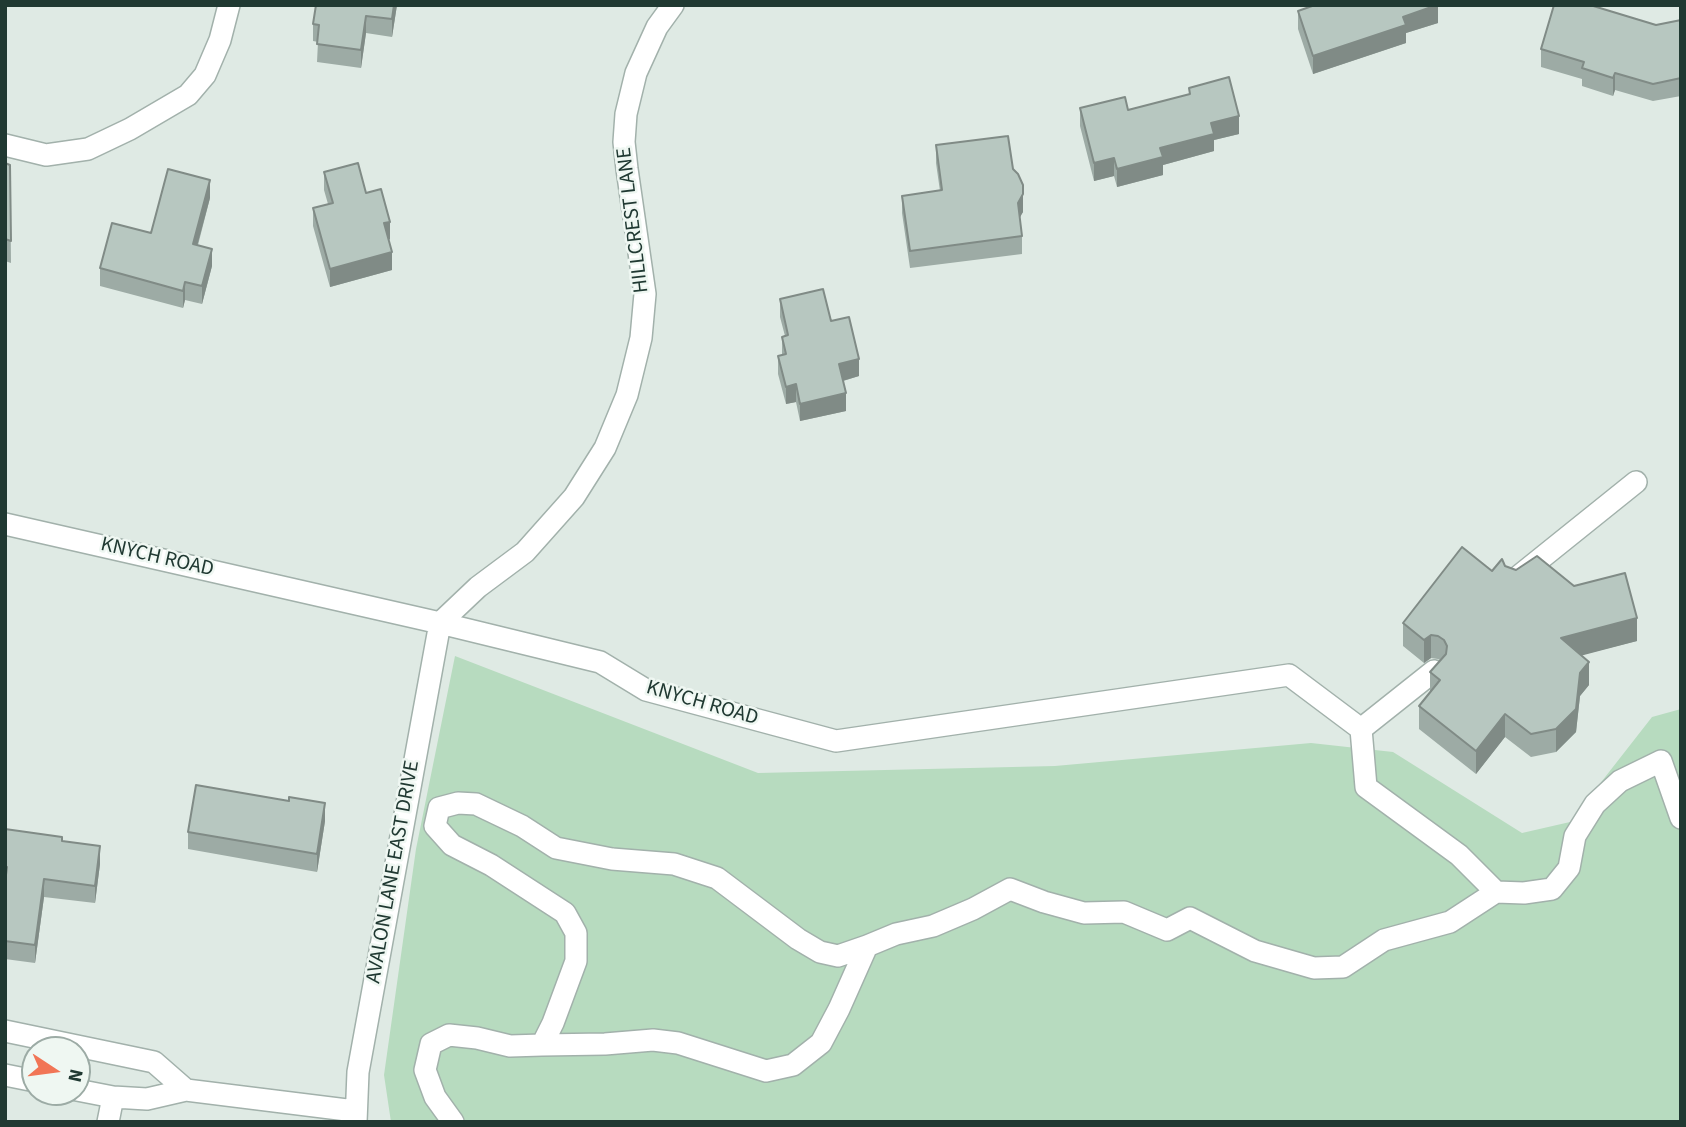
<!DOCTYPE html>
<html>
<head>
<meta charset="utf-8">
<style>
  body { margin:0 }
  #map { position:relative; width:1686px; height:1127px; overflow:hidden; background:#dfeae4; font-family:"Source Sans 3",sans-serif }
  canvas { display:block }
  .frame { position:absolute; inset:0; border:7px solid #203932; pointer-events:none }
  .north { position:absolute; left:21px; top:1036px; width:70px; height:70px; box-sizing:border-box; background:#eff7f2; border:2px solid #9caba5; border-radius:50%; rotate:103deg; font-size:19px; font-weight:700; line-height:28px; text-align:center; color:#203932 }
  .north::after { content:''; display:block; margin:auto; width:24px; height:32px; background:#f17556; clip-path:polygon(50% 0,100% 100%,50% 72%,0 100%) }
</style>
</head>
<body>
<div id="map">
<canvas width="1686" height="1127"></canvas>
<div class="frame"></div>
<div class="north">N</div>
</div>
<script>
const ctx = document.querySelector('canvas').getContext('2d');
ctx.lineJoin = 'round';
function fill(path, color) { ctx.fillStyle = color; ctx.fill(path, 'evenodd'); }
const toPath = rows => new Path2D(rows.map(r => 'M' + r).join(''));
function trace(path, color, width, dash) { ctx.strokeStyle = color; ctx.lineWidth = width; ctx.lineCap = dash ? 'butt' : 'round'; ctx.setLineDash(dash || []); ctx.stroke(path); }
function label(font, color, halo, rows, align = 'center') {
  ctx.font = font + ' "Source Sans 3",sans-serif'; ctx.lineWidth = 5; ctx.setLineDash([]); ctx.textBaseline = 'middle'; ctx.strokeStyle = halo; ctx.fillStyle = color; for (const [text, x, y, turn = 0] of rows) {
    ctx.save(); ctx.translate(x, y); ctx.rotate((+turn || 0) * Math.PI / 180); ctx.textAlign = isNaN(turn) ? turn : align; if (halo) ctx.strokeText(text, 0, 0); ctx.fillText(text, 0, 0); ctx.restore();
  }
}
fill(toPath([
  [455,656,758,773,1055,766,1311,743,1393,752,1522,833,1570,822,1652,717,1681,709,1681,1122,391,1122,384,1075,416,849]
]), '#b7dbbf');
const minor = toPath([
  [5,145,46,155,88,149,130,129,188,95,205,75,220,40,229,5],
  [5,524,440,623,600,662,646,690,836,741,1289,675,1361,729,1366,787,1459,855,1496,892,1524,893,1552,889,1569,868,1575,836,1595,804,1620,781,1661,761,1681,818],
  [1519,576,1636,482],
  [440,623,478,587,525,552,574,497,605,448,627,395,641,338,645,294,627,169,624,142,626,114,636,73,657,27,673,5],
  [1361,729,1434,671],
  [867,946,896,934,933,926,973,909,1010,889,1044,902,1084,913,1124,912,1167,930,1190,918,1255,951,1314,968,1343,967,1384,940,1450,922,1496,892],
  [5,1031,154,1062,186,1090],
  [5,1075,35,1081],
  [77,1090,113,1097,147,1099,186,1090,355,1111],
  [108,1122,113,1097],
  [356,1122,358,1072,440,623],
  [453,1122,435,1097,425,1070,431,1044,449,1035,477,1038,510,1046,542,1045,605,1044,653,1040,678,1043,766,1071,793,1065,821,1043,839,1009,867,946,838,956,820,952,798,939,717,878,674,864,612,859,556,848,522,826,476,804,458,803,439,808,435,826,452,845,491,865,565,913,576,933,576,961,553,1023,542,1045]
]);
trace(minor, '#a2b1ab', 24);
trace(minor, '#fff', 21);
fill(toPath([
  [397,5,392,37,366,33,361,68,317,62,318,42,313,41,313,24],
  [1298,11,1438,23,1406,33,1406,43,1313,74,1298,29],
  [1681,20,1681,96,1653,101,1615,90,1613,96,1582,86,1582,79,1541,67,1541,49],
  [1189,88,1239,134,1214,140,1214,151,1163,165,1163,175,1117,187,1114,176,1094,181,1080,126,1080,108,1128,110,1189,94],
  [936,145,1013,169,1023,202,1023,212,1019,217,1022,236,1022,254,910,268,902,213,902,196,940,191,936,163],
  [5,163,10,165,11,263,5,261],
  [324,172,366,193,390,239,389,240,392,270,330,287,313,226,313,208,328,204,324,190],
  [210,198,198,245,212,266,202,304,185,300,183,308,100,286,100,268,151,233],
  [780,299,831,321,859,376,843,381,846,411,800,421,796,402,786,404,778,374,778,356,782,355,782,337,785,336,780,317],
  [1505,566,1516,570,1637,641,1581,655,1589,685,1580,696,1576,732,1556,752,1531,757,1505,737,1476,774,1419,729,1419,706,1430,693,1430,672,1440,660,1438,659,1431,658,1424,663,1403,646,1403,623,1492,571],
  [325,821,317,872,188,849,188,832],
  [5,829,62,841,100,864,95,903,44,897,35,963,5,959]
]), '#9daba5');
fill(toPath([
  [394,5,397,5,392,37,392,19],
  [1438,5,1438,23,1406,33,1406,43,1313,74,1313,56,1403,17],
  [366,16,366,33,361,68,361,50],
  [1615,73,1615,90,1613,96,1613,78],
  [1239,116,1239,134,1214,140,1214,151,1163,165,1163,175,1117,187,1117,169,1211,123],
  [1114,158,1114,176,1094,181,1094,163],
  [210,180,210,198,193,261,193,244],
  [1023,185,1023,212,1018,221,1018,203],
  [390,222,390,239,384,241,384,223],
  [212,249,212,266,202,304,202,286],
  [392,252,392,270,330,287,330,269],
  [185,282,185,300,183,308,183,291],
  [859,359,859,376,839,382,839,364],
  [796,384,796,402,786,404,786,387],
  [846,393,846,411,800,421,800,404],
  [1637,618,1637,641,1561,661,1561,638],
  [1431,635,1431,658,1424,663,1424,640],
  [1589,662,1589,685,1580,696,1576,732,1556,752,1556,729,1580,673],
  [1505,714,1505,737,1476,774,1476,751],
  [325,803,325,821,317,872,317,854],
  [100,846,100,864,95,903,95,886],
  [44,879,44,897,35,963,35,945]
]), '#808b86');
const building = toPath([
  [316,5,394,5,392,19,366,16,361,50,317,44,319,25,313,24,316,5],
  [1315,5,1437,5,1403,17,1406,25,1313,56,1298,11,1315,5],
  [1554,5,1590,5,1656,25,1681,20,1681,78,1653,84,1615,73,1613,78,1582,68,1584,62,1541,49,1554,5],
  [1229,77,1239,116,1211,123,1214,134,1160,148,1163,157,1117,169,1114,158,1094,163,1080,108,1125,97,1128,110,1190,94,1189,88,1229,77],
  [1008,136,1013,169,1018,174,1023,185,1023,194,1018,203,1022,236,910,251,902,196,942,190,936,145,1008,136],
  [5,163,10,165,11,241,5,239,5,163],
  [358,163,366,193,381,189,390,222,384,223,392,252,330,269,313,208,333,203,324,172,358,163],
  [168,169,210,180,193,244,212,249,202,286,185,282,183,291,100,268,112,223,151,233,168,169],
  [823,289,831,321,849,317,859,359,839,364,846,393,800,404,796,384,786,387,778,356,786,354,782,337,788,335,780,299,823,289],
  [1462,547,1492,571,1502,559,1505,566,1516,570,1537,556,1574,586,1625,573,1637,618,1561,638,1589,662,1580,673,1576,709,1556,729,1531,734,1505,714,1476,751,1419,706,1440,680,1430,672,1446,654,1447,646,1444,640,1438,636,1431,635,1424,640,1403,623,1462,547],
  [196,785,289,801,289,797,325,803,317,854,188,832,196,785],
  [5,829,62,837,62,841,100,846,95,886,44,879,35,945,5,941,5,883,7,867,5,867,5,829]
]);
fill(building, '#b7c7c0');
trace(building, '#808b86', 2);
label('21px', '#203932', '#eff7f2', [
  ["HILLCREST LANE",634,220,-97],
  ["KNYCH ROAD",157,558,13],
  ["KNYCH ROAD",702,704,16],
  ["AVALON LANE EAST DRIVE",394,872,-80]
]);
</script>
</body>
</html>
